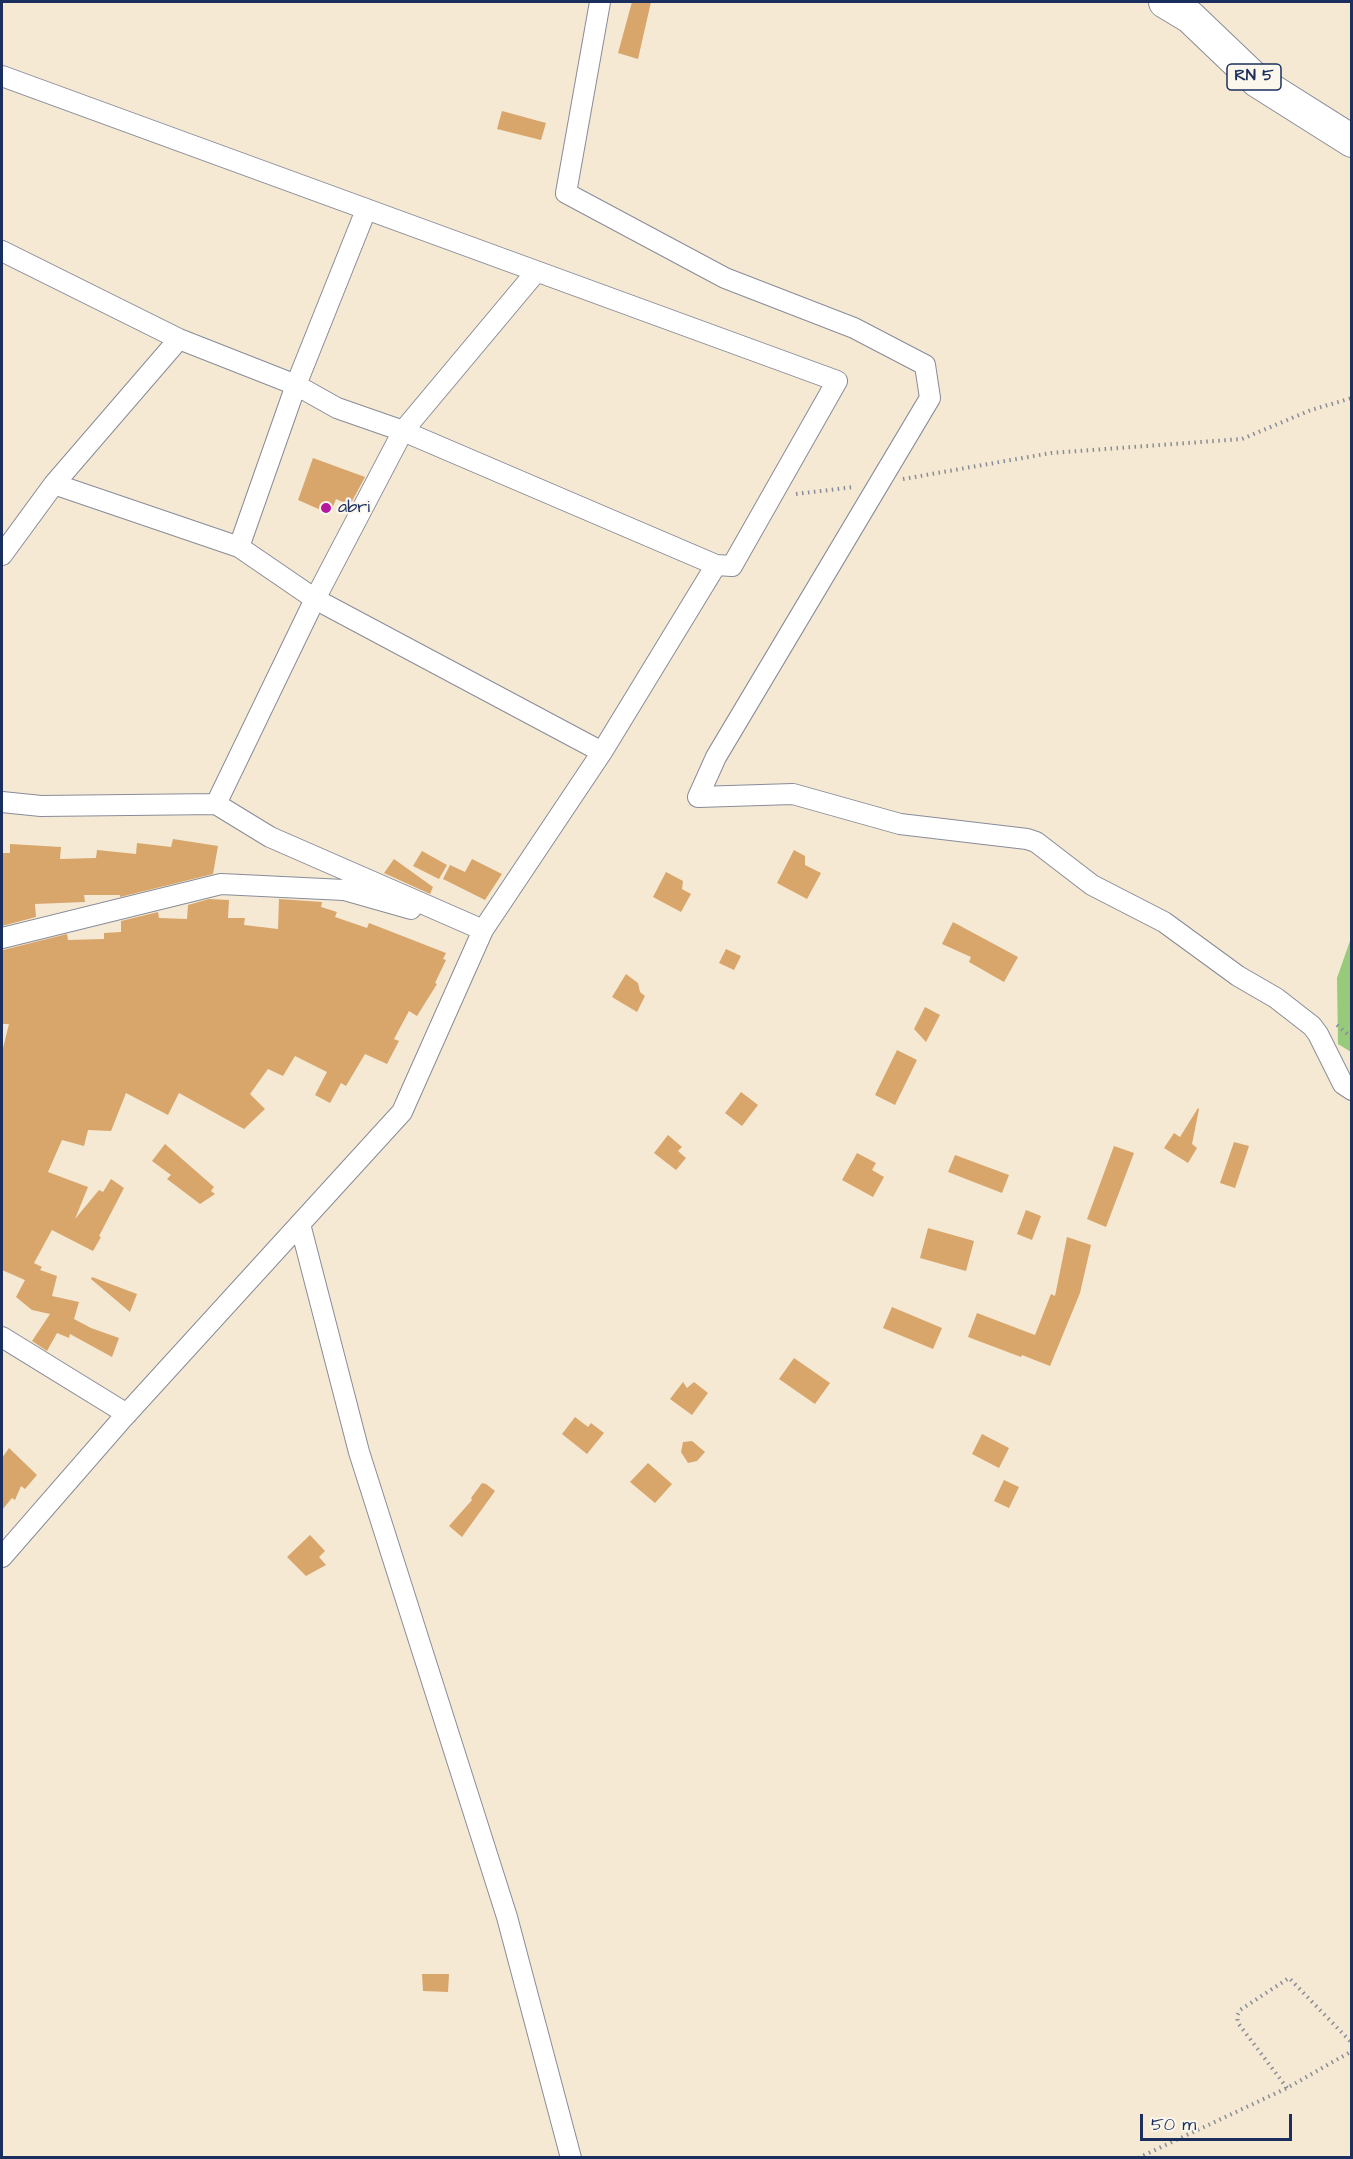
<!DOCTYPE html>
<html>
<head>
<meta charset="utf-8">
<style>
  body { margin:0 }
  #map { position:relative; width:1353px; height:2159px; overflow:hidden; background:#f5e9d3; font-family:"Architects Daughter",sans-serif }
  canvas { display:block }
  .frame { position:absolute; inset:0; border:3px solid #1b2f5e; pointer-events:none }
  .scale { position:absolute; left:1140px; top:2114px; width:152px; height:27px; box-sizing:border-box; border:3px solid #1b2f5e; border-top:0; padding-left:8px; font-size:18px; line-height:21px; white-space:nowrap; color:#1b2f5e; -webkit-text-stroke:4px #fbf7ec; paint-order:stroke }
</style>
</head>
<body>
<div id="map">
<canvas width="1353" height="2159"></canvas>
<div class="frame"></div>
<div class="scale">50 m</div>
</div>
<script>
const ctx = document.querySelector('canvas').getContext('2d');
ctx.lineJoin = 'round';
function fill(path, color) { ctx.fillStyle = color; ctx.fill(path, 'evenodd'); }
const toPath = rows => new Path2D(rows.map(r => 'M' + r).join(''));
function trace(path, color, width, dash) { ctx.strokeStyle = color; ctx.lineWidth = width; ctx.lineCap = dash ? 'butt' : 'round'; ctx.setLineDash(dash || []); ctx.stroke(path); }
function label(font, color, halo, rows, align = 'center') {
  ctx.font = font + ' "Architects Daughter",sans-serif'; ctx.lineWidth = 4.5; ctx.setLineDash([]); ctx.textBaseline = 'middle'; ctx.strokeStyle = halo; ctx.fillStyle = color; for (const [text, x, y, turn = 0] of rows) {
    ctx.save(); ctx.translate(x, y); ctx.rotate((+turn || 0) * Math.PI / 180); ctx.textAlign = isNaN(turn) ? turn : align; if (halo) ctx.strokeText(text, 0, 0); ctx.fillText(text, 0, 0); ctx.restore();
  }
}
fill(toPath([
  [1351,938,1351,1052,1338,1044,1337,978]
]), '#97ca7b');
fill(toPath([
  [632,2,651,2,638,59,618,53],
  [502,111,546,123,541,140,497,129],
  [313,458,365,477,350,505,336,499,330,514,298,500],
  [173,839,218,846,213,874,120,897,120,895,84,895,85,902,35,904,36,917,2,926,2,853,10,853,10,844,61,847,60,859,96,858,97,850,136,854,137,843,171,847],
  [794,850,805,856,805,865,821,873,807,899,777,883],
  [422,851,447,865,439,879,413,866],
  [394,859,433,887,430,894,384,873],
  [472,859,502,874,485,900,443,879,450,865,465,872],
  [666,872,683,881,682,889,691,894,681,912,653,897],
  [209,899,229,900,228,918,245,918,244,925,278,929,279,899,322,902,321,907,337,912,335,917,367,928,369,923,446,953,443,959,446,960,435,983,437,984,417,1016,409,1011,394,1039,399,1041,387,1064,365,1054,346,1086,341,1083,330,1103,315,1095,327,1072,295,1056,283,1076,268,1069,250,1094,265,1109,244,1129,179,1093,168,1115,126,1093,111,1131,88,1130,84,1146,62,1140,48,1172,88,1187,75,1219,99,1190,103,1192,111,1179,124,1188,99,1236,101,1237,93,1251,52,1230,34,1263,42,1267,40,1270,57,1276,52,1296,79,1302,74,1319,91,1328,119,1338,112,1357,70,1334,69,1338,57,1333,47,1351,32,1341,50,1314,32,1310,16,1297,25,1280,2,1270,2,1052,9,1024,2,1024,3,950,67,934,68,940,104,939,104,933,121,932,121,921,158,912,159,918,187,919,188,905],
  [953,922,1018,957,1004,982,969,962,971,957,942,944],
  [726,949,741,956,734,970,719,963],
  [626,974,638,983,640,992,645,996,637,1012,612,997],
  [925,1007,940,1015,926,1042,914,1029],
  [897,1050,917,1060,895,1105,875,1095],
  [741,1092,758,1105,742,1126,725,1113],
  [1198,1108,1199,1109,1192,1144,1197,1148,1188,1163,1164,1148,1174,1133,1180,1137],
  [668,1135,682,1147,678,1151,686,1158,676,1170,654,1153],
  [1234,1142,1249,1146,1235,1188,1220,1183],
  [165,1144,214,1187,211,1191,215,1194,200,1204,167,1179,171,1175,152,1161],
  [1114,1146,1134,1153,1106,1227,1087,1219],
  [857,1153,876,1163,872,1170,884,1177,873,1197,842,1180],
  [955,1155,1009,1175,1002,1193,948,1172],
  [1026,1210,1041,1216,1032,1240,1017,1234],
  [928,1228,974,1241,966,1271,920,1258],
  [1067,1237,1091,1245,1080,1293,1050,1366,1022,1355,1021,1357,968,1337,977,1313,1035,1335,1051,1294,1055,1296],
  [92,1277,137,1294,130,1312,91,1279],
  [892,1307,942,1328,933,1349,883,1328],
  [794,1358,830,1383,815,1404,779,1379],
  [683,1382,687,1388,694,1382,708,1393,692,1415,670,1399],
  [575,1417,588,1427,591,1423,604,1433,587,1454,562,1434],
  [982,1434,1009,1448,999,1468,972,1454],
  [692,1441,705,1452,697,1461,688,1463,681,1452,683,1442],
  [9,1448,37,1475,25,1489,21,1486,15,1500,12,1498,2,1510,2,1458],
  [648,1463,672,1484,655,1503,630,1482],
  [1004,1480,1019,1487,1009,1508,994,1501],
  [482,1483,486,1484,495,1491,462,1537,449,1526,472,1500,471,1498],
  [310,1535,325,1551,319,1557,326,1565,306,1576,287,1557],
  [422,1974,449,1974,448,1992,423,1991]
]), '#d8a56b');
const street = toPath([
  [600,2,566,193,725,278,854,328,925,365,930,398,716,757,698,797,793,794,900,824,1027,839,1036,842,1092,885,1164,922,1238,976,1276,998,1312,1026,1318,1034,1343,1084,1352,1090],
  [2,76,837,381,732,566,716,565,602,752,483,930,402,1112,123,1418,2,1557],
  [2,251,179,339,296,385,337,408,403,431,716,565],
  [54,484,239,547,315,599,602,752],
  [239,547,296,385,366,210],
  [2,555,54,484,179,339],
  [2,802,41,806,216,804,270,837,483,930],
  [216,804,315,599,403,431,536,272],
  [2,938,221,884,344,890,411,909],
  [300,1224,359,1452,507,1917,571,2158],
  [2,1337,127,1414]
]);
const primary = toPath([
  [1165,2,1190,17,1257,81,1352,141]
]);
trace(street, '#888c98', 22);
trace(primary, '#888c98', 34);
trace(toPath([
  [903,479,1051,453,1242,439,1311,410,1352,398],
  [796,494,854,487],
  [1337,1025,1352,1038],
  [1287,2088,1238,2023,1237,2016,1240,2010,1289,1978,1352,2043],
  [1138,2158,1287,2088,1352,2051]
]), '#888c98', 4, [1.5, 4.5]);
trace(street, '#fff', 20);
trace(primary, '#fff', 32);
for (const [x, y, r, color] of [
  [326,508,6,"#b5179e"]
]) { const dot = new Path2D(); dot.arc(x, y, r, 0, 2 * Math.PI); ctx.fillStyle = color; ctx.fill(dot); trace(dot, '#fbf7ec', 2); }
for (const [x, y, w] of [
  [1254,77,54]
]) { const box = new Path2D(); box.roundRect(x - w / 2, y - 13, w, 26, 4.5); ctx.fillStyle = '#fbf7ec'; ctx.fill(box); trace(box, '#1b2f5e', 1.5); }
label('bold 16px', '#1b2f5e', null, [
  ["RN 5",1254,77]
]);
label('18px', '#1b2f5e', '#fbf7ec', [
  ["abri",338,508]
], 'left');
</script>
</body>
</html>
